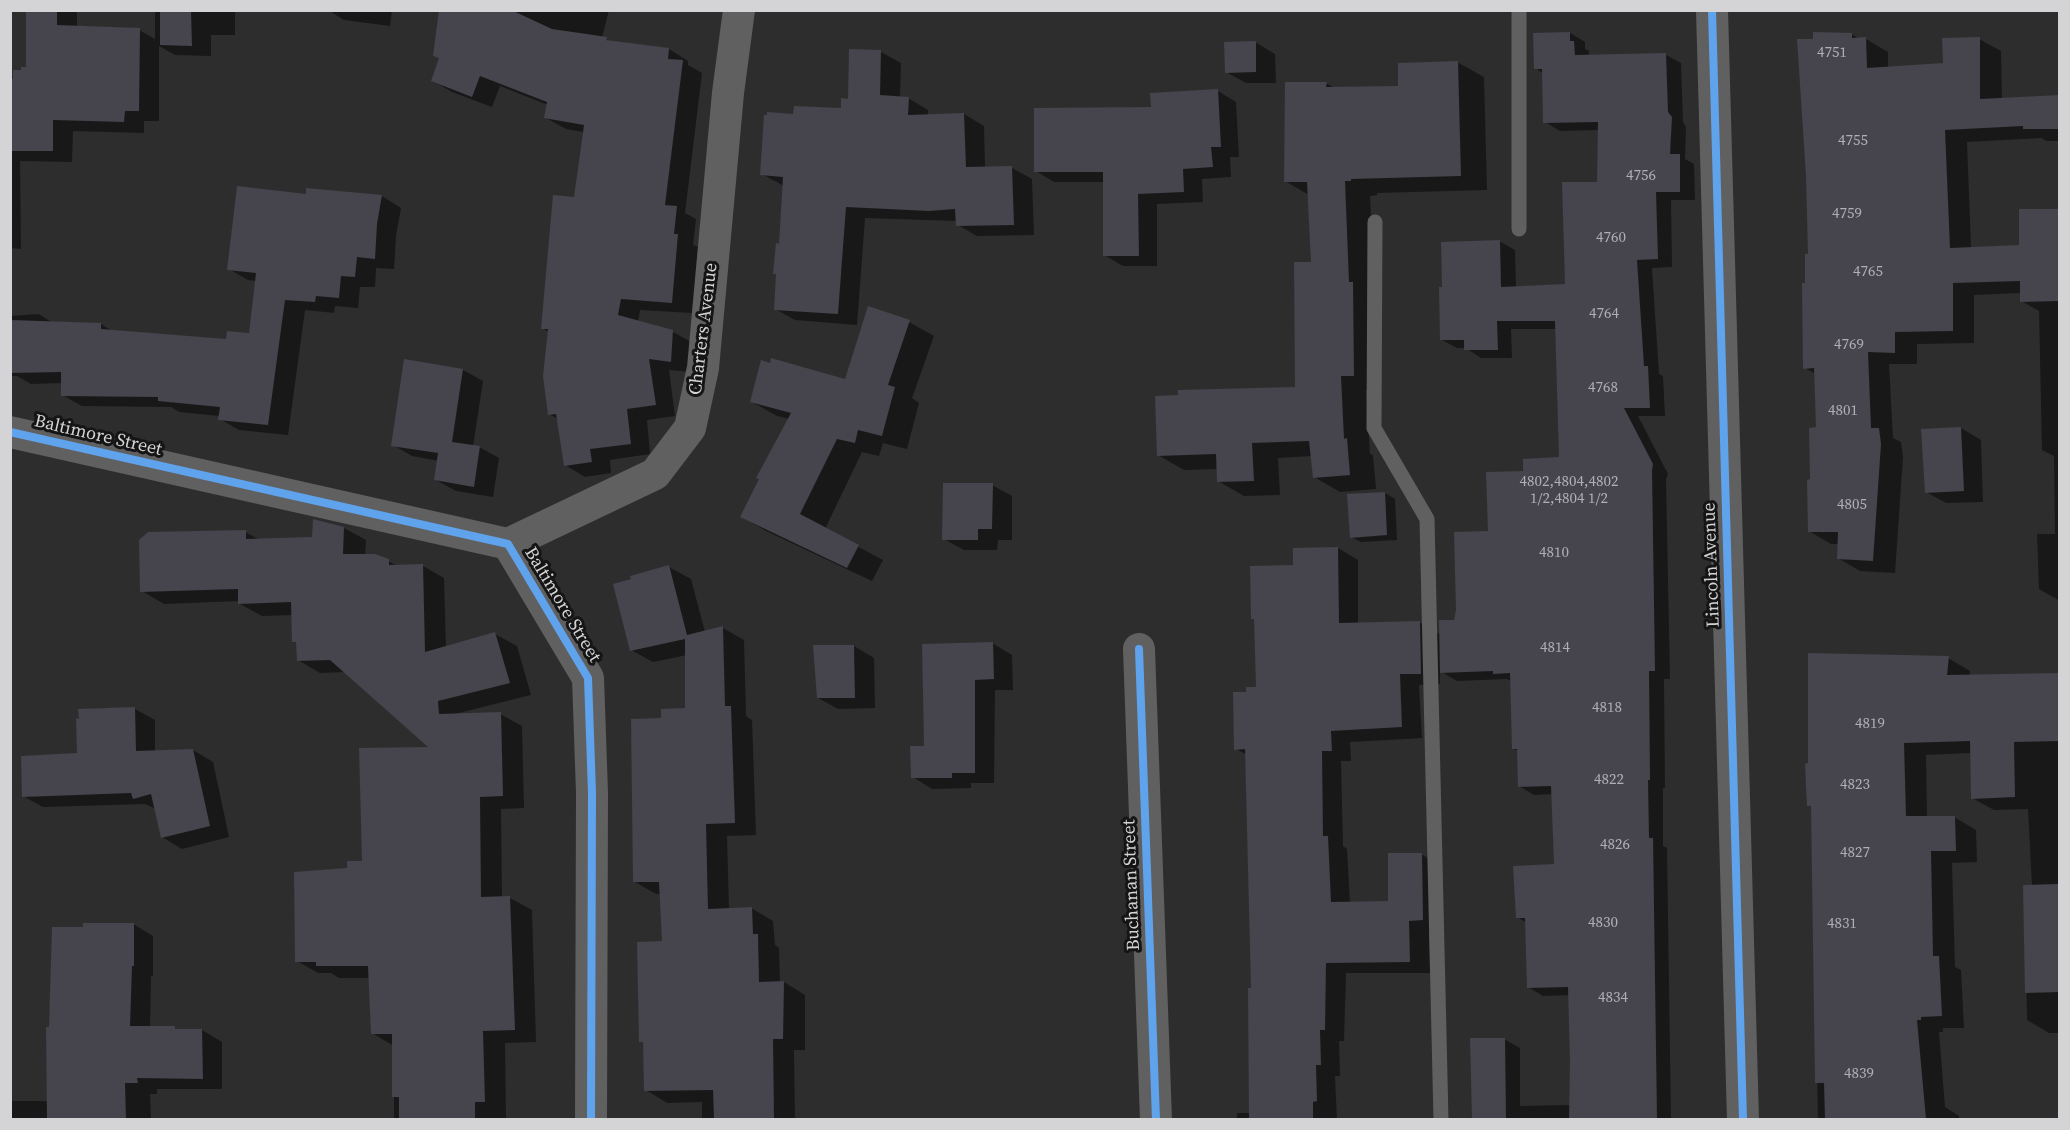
<!DOCTYPE html>
<html>
<head>
<meta charset="utf-8">
<style>
  body { margin:0 }
  #map { position:relative; width:2070px; height:1130px; overflow:hidden; background:#2e2d2e; font-family:"Source Serif 4",serif }
  canvas { display:block }
  .frame { position:absolute; inset:0; border:12px solid #d4d3d5; pointer-events:none }
</style>
</head>
<body>
<div id="map">
<canvas width="2070" height="1130"></canvas>
<div class="frame"></div>
</div>
<script>
const ctx = document.querySelector('canvas').getContext('2d');
ctx.lineJoin = 'round';
function fill(path, color) { ctx.fillStyle = color; ctx.fill(path, 'evenodd'); }
const toPath = rows => new Path2D(rows.map(r => 'M' + r).join(''));
function trace(path, color, width, dash) { ctx.strokeStyle = color; ctx.lineWidth = width; ctx.lineCap = dash ? 'butt' : 'round'; ctx.setLineDash(dash || []); ctx.stroke(path); }
function label(font, color, halo, rows, align = 'center') {
  ctx.font = font + ' "Source Serif 4",serif'; ctx.lineWidth = 6; ctx.setLineDash([]); ctx.textBaseline = 'middle'; ctx.strokeStyle = halo; ctx.fillStyle = color; for (const [text, x, y, turn = 0] of rows) {
    ctx.save(); ctx.translate(x, y); ctx.rotate((+turn || 0) * Math.PI / 180); ctx.textAlign = isNaN(turn) ? turn : align; if (halo) ctx.strokeText(text, 0, 0); ctx.fillText(text, 0, 0); ctx.restore();
  }
}
fill(toPath([
  [28,10,77,10,77,27,139,30,155,39,155,10,235,10,235,35,211,35,211,56,175,55,159,46,159,121,144,121,144,133,73,131,72,162,20,161,21,249,10,248,10,82,28,68],
  [328,10,392,10,390,26,344,20],
  [440,10,609,10,602,38,614,43,669,49,688,61,688,65,702,73,685,213,696,219,693,245,698,247,692,313,640,310,638,322,673,332,693,343,691,372,669,370,675,416,647,420,650,454,610,460,611,473,585,477,565,465,558,419,549,414,549,332,542,328,575,198,584,132,566,129,546,118,548,105,500,86,492,107,452,92,433,81,441,59],
  [1570,33,1585,42,1585,49,1589,51,1589,56,1666,55,1681,63,1683,122,1686,127,1685,159,1694,164,1695,200,1671,200,1672,267,1652,268,1659,374,1663,376,1665,416,1638,416,1668,474,1666,479,1670,679,1664,679,1665,788,1663,788,1663,846,1667,848,1671,1120,1473,1120,1472,1040,1504,1039,1520,1048,1520,1106,1570,1105,1570,995,1543,996,1528,987,1527,923,1517,917,1556,866,1553,794,1534,795,1519,786,1518,751,1514,749,1512,681,1506,679,1457,681,1440,671,1440,684,1419,685,1422,738,1350,742,1351,761,1341,761,1343,846,1347,849,1350,903,1390,902,1421,854,1441,866,1443,931,1429,931,1430,973,1346,973,1344,1041,1339,1041,1340,1076,1335,1076,1337,1120,1237,1120,1237,1113,1251,1113,1252,990,1247,755,1236,749,1247,693,1257,689,1295,567,1338,548,1358,560,1358,624,1419,622,1441,635,1456,621,1490,533,1525,472,1561,458,1557,329,1511,329,1512,358,1481,358,1466,348,1457,348,1442,340,1499,241,1515,250,1516,288,1567,285,1598,183,1600,130,1560,131,1545,122,1543,73,1535,68],
  [1851,34,1860,39,1866,39,1888,52,1888,68,1944,65,1979,39,2001,51,2002,100,2060,97,2060,141,2046,141,2042,138,1967,142,1971,248,2021,246,2060,212,2060,601,2039,589,2037,534,2055,534,2054,456,2042,450,2039,311,2021,301,2021,293,1974,295,1974,343,1917,344,1917,364,1889,364,1893,438,1901,442,1903,457,1895,573,1860,571,1838,558,1839,544,1831,544,1809,531,1812,481,1818,429,1816,374,1805,368,1815,40],
  [1255,42,1275,54,1276,83,1246,83,1226,72],
  [881,52,901,63,900,98,908,98,928,110,928,116,964,114,984,126,985,168,1012,168,1032,179,1034,235,977,236,958,225,957,221,865,218,857,325,795,320,775,309,784,186,762,174,794,116,842,110],
  [1457,62,1484,77,1487,190,1377,193,1377,195,1370,196,1380,390,1366,390,1370,454,1373,455,1376,489,1340,492,1314,477,1312,456,1278,458,1280,495,1244,496,1218,481,1218,469,1184,470,1158,455,1297,389,1312,264,1309,195,1285,181,1326,83,1335,88,1400,87],
  [1218,91,1236,102,1239,157,1230,157,1231,177,1202,179,1203,202,1157,204,1157,266,1123,266,1104,255,1105,182,1054,182,1036,171,1152,109],
  [308,190,382,196,401,208,396,236,394,269,376,268,375,287,360,287,358,308,335,306,334,313,305,310,288,435,239,430,220,419,220,416,179,412,171,407,82,406,62,395,62,383,31,384,17,376,10,376,10,316,39,314,53,323,101,324,112,331,228,340,250,335,257,281,248,280,229,269,307,196],
  [909,322,934,336,912,398,919,403,907,449,883,443,879,456,862,452,825,529,883,560,872,581,766,531,742,517,789,419,777,416,752,402,846,381],
  [463,370,483,381,473,446,479,447,499,458,493,497,456,491,436,480,439,461,412,456,393,445],
  [1961,428,1981,440,1983,502,1946,503,1926,492],
  [992,485,1012,496,1012,540,998,540,997,550,964,550,944,539],
  [1385,493,1395,499,1397,540,1361,542,1351,537],
  [344,528,366,540,365,556,388,561,398,566,423,566,444,578,446,648,495,634,517,646,531,695,455,714,500,714,522,726,524,808,501,809,502,898,510,898,532,910,536,1042,505,1043,506,1120,394,1120,394,1046,372,1033,370,978,339,978,331,973,318,973,297,961,349,869,363,862,432,748,346,672,320,673,298,660,297,643,293,641,293,615,262,616,240,604,240,601,164,604,142,591,245,532,260,540,313,539],
  [669,567,691,579,705,632,723,628,744,640,746,716,752,720,756,835,727,836,729,909,751,908,773,921,775,945,779,948,780,982,784,982,805,995,805,1050,794,1050,795,1120,702,1120,702,1102,667,1103,646,1090,644,1043,641,1041,664,942,661,894,656,894,635,882,663,720,687,710,687,655,653,662,631,650],
  [992,643,1012,655,1013,690,995,690,994,783,971,783,971,788,932,789,913,777,926,748],
  [854,646,874,658,875,708,838,709,818,698],
  [1948,658,1970,671,1970,676,2060,674,2060,1033,2049,1033,2027,1020,2025,886,2032,886,2028,809,1994,810,1972,798,1971,753,1926,755,1927,817,1954,817,1976,830,1977,862,1952,863,1955,967,1961,970,1964,1028,1943,1028,1943,1032,1939,1032,1945,1107,1959,1116,1959,1120,1818,1120,1812,807,1808,805],
  [135,709,155,720,155,751,193,750,213,762,229,837,182,849,162,837,156,809,145,804,43,807,23,796,79,755],
  [133,924,153,936,153,976,151,976,150,1028,202,1030,222,1042,222,1089,157,1089,157,1094,150,1094,151,1120,10,1120,10,1101,48,1101,51,1028]
]), '#0007');
fill(toPath([
  [26,10,57,10,57,25,140,28,139,111,125,111,124,122,53,120,53,151,10,151,10,79,13,79,13,70,21,70,21,67,26,67],
  [160,10,191,10,192,46,160,45],
  [439,10,511,10,552,29,607,37,606,40,669,48,668,59,683,60,665,205,677,206,674,234,678,234,672,303,621,299,618,315,673,330,671,362,649,359,656,405,627,409,631,444,590,449,592,462,564,466,556,414,548,415,543,376,548,329,541,329,553,195,574,197,584,125,544,118,547,102,480,76,472,97,431,81,439,58,433,56],
  [1570,32,1570,41,1574,41,1575,55,1666,53,1668,112,1672,117,1670,154,1680,154,1680,192,1656,192,1658,259,1637,260,1644,366,1648,366,1650,408,1624,408,1653,464,1652,470,1655,671,1649,671,1650,780,1648,780,1649,838,1653,838,1657,1119,1569,1119,1570,1061,1568,987,1527,988,1525,918,1516,918,1513,866,1554,864,1551,786,1518,787,1517,749,1512,749,1510,673,1493,674,1493,671,1440,673,1439,620,1454,620,1456,610,1454,532,1488,531,1486,472,1523,471,1523,459,1559,457,1555,321,1497,321,1498,350,1464,350,1464,340,1440,340,1439,287,1442,287,1441,242,1500,240,1501,287,1565,284,1562,182,1597,182,1598,122,1543,123,1542,69,1534,69,1533,33],
  [1813,32,1852,33,1852,38,1866,37,1867,68,1943,63,1942,38,1980,37,1980,99,2060,95,2060,129,2023,129,2023,126,1945,130,1950,248,2019,245,2019,209,2060,209,2060,301,2020,302,2020,281,1953,283,1953,331,1895,332,1895,353,1868,352,1871,428,1879,428,1881,444,1873,561,1837,559,1838,532,1808,532,1807,480,1810,479,1809,428,1816,427,1814,368,1803,369,1802,283,1805,283,1805,254,1808,254,1806,176,1797,39,1813,39],
  [1256,41,1256,72,1225,73,1224,42],
  [849,49,881,50,880,95,909,97,908,115,964,113,966,167,1012,166,1014,225,956,226,955,209,929,211,846,207,838,314,774,310,776,274,773,274,776,243,779,244,783,177,760,175,764,115,767,115,767,112,793,114,794,106,841,108,841,98,848,99],
  [1458,61,1461,176,1351,179,1351,181,1345,181,1349,282,1353,282,1354,376,1341,376,1344,439,1347,438,1350,475,1313,478,1309,441,1252,443,1254,481,1217,482,1216,454,1157,456,1155,396,1178,395,1178,390,1295,387,1294,262,1311,262,1307,182,1284,182,1285,82,1327,82,1326,87,1398,86,1398,63],
  [1218,89,1221,147,1211,147,1213,167,1183,169,1184,192,1138,194,1139,256,1103,256,1103,172,1034,172,1034,108,1151,107,1150,93],
  [237,186,306,194,306,188,382,195,377,224,375,259,357,257,355,277,341,276,339,298,316,296,315,302,285,300,268,425,218,420,220,407,158,401,158,397,61,396,61,372,10,373,10,320,101,323,101,329,226,339,227,331,249,333,256,273,227,270],
  [868,306,910,320,888,385,895,387,882,436,858,430,855,443,837,439,800,514,859,545,847,568,740,517,759,479,756,478,791,413,750,402,761,360,770,363,771,358,845,379],
  [404,359,463,369,452,442,480,446,474,487,434,480,438,453,391,446],
  [1961,427,1964,491,1925,493,1921,429],
  [943,483,993,483,992,529,978,529,978,540,942,540],
  [1385,492,1387,535,1350,538,1347,494],
  [313,519,344,527,343,554,375,554,389,559,389,565,423,564,425,652,495,632,510,683,438,701,439,714,501,712,503,796,480,797,481,897,510,896,515,1030,483,1031,485,1102,475,1102,475,1119,399,1119,399,1097,392,1097,392,1034,371,1034,368,966,316,966,316,962,295,962,294,872,347,868,347,861,362,861,359,748,428,747,330,660,297,661,296,642,292,642,291,602,238,604,238,589,140,592,139,540,148,532,246,530,246,539,312,537],
  [1338,547,1339,623,1420,621,1421,674,1400,674,1402,727,1331,731,1332,751,1322,751,1323,836,1328,836,1331,902,1388,901,1388,853,1422,853,1423,920,1409,921,1410,962,1326,963,1325,1030,1320,1030,1321,1065,1316,1065,1317,1101,1313,1102,1313,1119,1249,1119,1248,988,1251,988,1245,749,1234,750,1233,692,1246,692,1246,687,1256,687,1254,619,1251,619,1250,566,1293,565,1293,548],
  [669,565,687,635,723,626,725,706,731,706,735,823,706,824,708,909,752,907,753,934,758,934,759,982,784,981,783,1039,773,1039,774,1119,714,1119,713,1090,644,1091,643,1042,639,1042,637,942,662,941,659,882,633,882,631,719,661,718,661,709,685,708,685,639,630,651,613,584,631,579,630,576],
  [993,642,994,679,975,680,975,773,952,773,952,778,911,778,910,746,924,746,922,644],
  [813,645,854,645,855,698,817,698],
  [1808,653,1949,656,1947,675,2060,673,2060,741,2014,742,2015,797,1971,799,1970,741,1904,743,1906,816,1955,816,1956,851,1931,851,1933,956,1939,956,1942,1016,1921,1017,1921,1020,1917,1020,1926,1119,1825,1119,1824,1083,1815,1083,1811,806,1807,806,1805,764,1808,763],
  [135,707,136,751,193,749,210,826,161,838,151,794,133,799,131,793,22,797,21,756,77,753,76,718,79,719,78,709],
  [2059,884,2060,992,2025,993,2023,885],
  [83,923,134,923,134,966,132,966,130,1026,175,1026,175,1029,202,1029,203,1079,137,1078,138,1083,125,1083,126,1119,47,1119,46,1027,49,1027,52,927,83,927],
  [1470,1038,1505,1038,1506,1119,1472,1119]
]), '#46444c');
trace(toPath([
  [1519,10,1519,229],
  [1375,222,1374,428,1427,519,1441,1120]
]), '#616061', 15);
trace(toPath([
  [1712,10,1743,1120],
  [10,432,508,544,588,678,592,793,591,1120],
  [508,544,655,474,690,428,703,368,728,93,739,10],
  [1139,649,1156,1120]
]), '#616061', 32);
trace(toPath([
  [1712,10,1743,1120],
  [10,432,508,544,588,678,592,793,591,1120],
  [1139,649,1156,1120]
]), '#60a3ed', 8);
label('15px', '#b0afb3', null, [
  ["4751",1832,53],
  ["4755",1853,141],
  ["4756",1641,176],
  ["4759",1847,214],
  ["4760",1611,238],
  ["4765",1868,272],
  ["4764",1604,314],
  ["4769",1849,345],
  ["4768",1603,388],
  ["4801",1843,411],
  ["4802,4804,4802",1569,482],
  ["1/2,4804 1/2",1569,499],
  ["4805",1852,505],
  ["4810",1554,553],
  ["4814",1555,648],
  ["4818",1607,708],
  ["4819",1870,724],
  ["4822",1609,780],
  ["4823",1855,785],
  ["4826",1615,845],
  ["4827",1855,853],
  ["4830",1603,923],
  ["4831",1842,924],
  ["4834",1613,998],
  ["4839",1859,1074]
]);
label('18px', '#d4d3d5', '#161516', [
  ["Charters Avenue",704,329,-83],
  ["Baltimore Street",98,436,13],
  ["Lincoln Avenue",1712,565,-92],
  ["Baltimore Street",562,605,59],
  ["Buchanan Street",1132,885,-92]
]);
</script>
</body>
</html>
